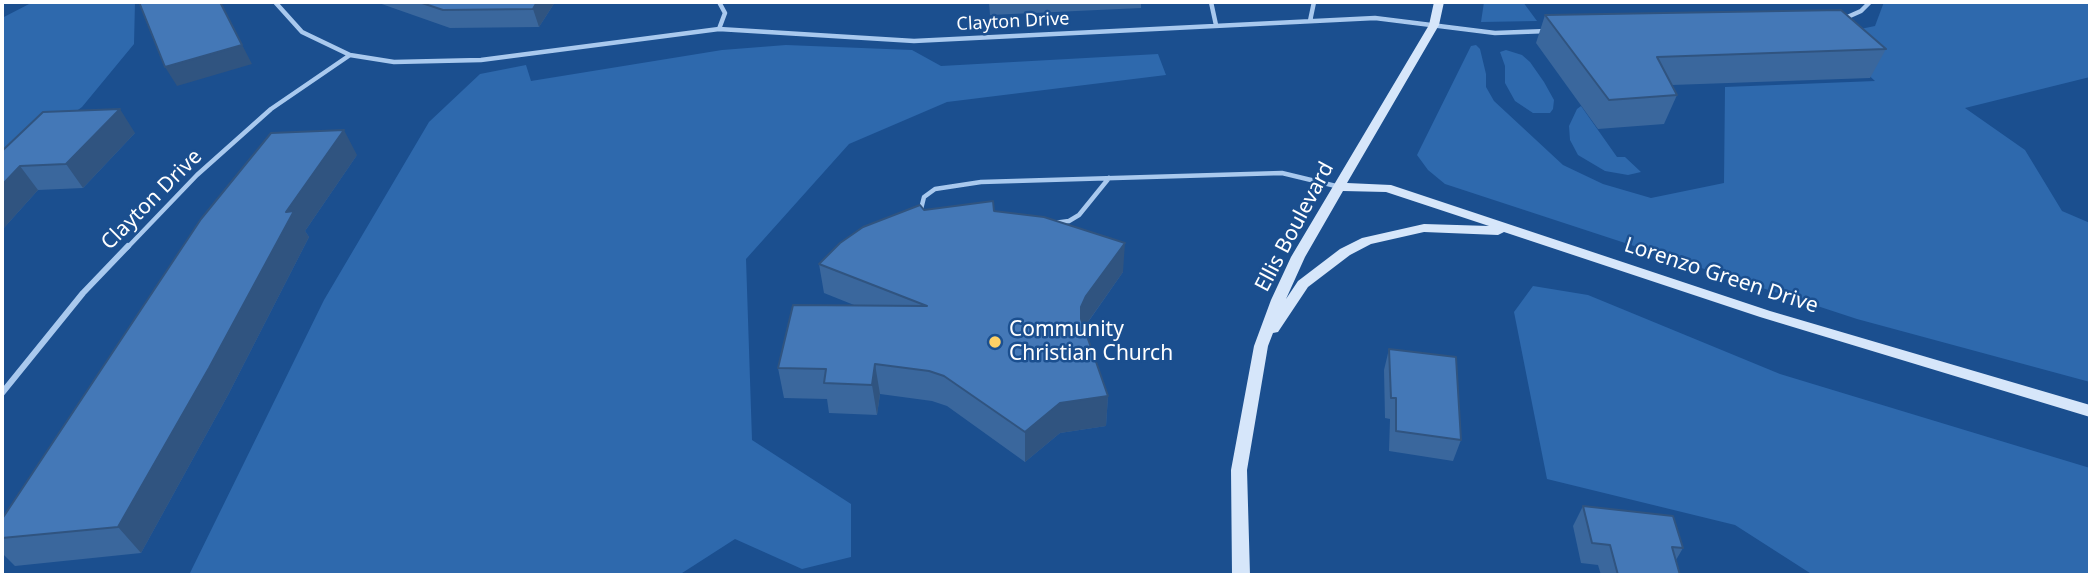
<!DOCTYPE html>
<html>
<head>
<meta charset="utf-8">
<style>
  body { margin:0 }
  #map { position:relative; width:2092px; height:577px; overflow:hidden; background:#1b4f8f; font-family:"Noto Sans",sans-serif }
  canvas { display:block }
  .frame { position:absolute; inset:0; border:4px solid #fff; pointer-events:none }
</style>
</head>
<body>
<div id="map">
<canvas width="2092" height="577"></canvas>
<div class="frame"></div>
</div>
<script>
const ctx = document.querySelector('canvas').getContext('2d');
ctx.lineJoin = 'round';
function fill(path, color) { ctx.fillStyle = color; ctx.fill(path, 'evenodd'); }
const toPath = rows => new Path2D(rows.map(r => 'M' + r).join(''));
function trace(path, color, width, dash) { ctx.strokeStyle = color; ctx.lineWidth = width; ctx.lineCap = dash ? 'butt' : 'round'; ctx.setLineDash(dash || []); ctx.stroke(path); }
function label(font, color, halo, rows, align = 'center') {
  ctx.font = font + ' "Noto Sans",sans-serif'; ctx.lineWidth = 5; ctx.setLineDash([]); ctx.textBaseline = 'middle'; ctx.strokeStyle = halo; ctx.fillStyle = color; for (const [text, x, y, turn = 0] of rows) {
    ctx.save(); ctx.translate(x, y); ctx.rotate((+turn || 0) * Math.PI / 180); ctx.textAlign = isNaN(turn) ? turn : align; if (halo) ctx.strokeText(text, 0, 0); ctx.fillText(text, 0, 0); ctx.restore();
  }
}
fill(toPath([
  [33,2,135,2,134,44,82,107,2,166,2,18],
  [1484,2,1523,2,1537,21,1481,22],
  [1884,2,2090,3,2090,77,1965,108,2025,150,2062,211,2090,223,2090,382,1857,319,1445,184,1428,170,1417,155,1471,46,1476,45,1480,49,1486,74,1486,87,1494,101,1563,165,1603,184,1651,198,1724,183,1725,87,1875,81,1826,36,1875,26],
  [786,45,912,50,941,66,1158,54,1166,75,947,102,849,144,746,259,752,440,851,504,851,557,802,569,735,539,679,575,189,575,324,300,429,122,480,74,526,65,531,81,722,50],
  [1506,50,1522,55,1530,62,1544,82,1554,100,1553,109,1550,113,1533,113,1515,101,1505,83,1505,66,1500,52],
  [1581,106,1617,157,1625,157,1641,172,1628,175,1605,171,1578,155,1570,140,1569,126,1577,109],
  [1533,286,1588,295,1780,374,2090,468,2090,575,1813,575,1735,525,1547,479,1514,312]
]), '#2e69ad');
trace(toPath([
  [275,2,302,32,350,55,394,62,481,60,719,29,914,41,1375,18,1495,33,1547,31],
  [719,2,725,13,719,29],
  [1211,2,1216,25],
  [1843,19,1861,11,1870,2],
  [1310,21,1314,2],
  [921,209,924,197,935,189,981,182,1282,173,1340,187],
  [1054,223,1069,221,1079,215,1109,178],
  [127,248,197,175,271,109,350,55]
]), '#a9c9ee', 4.5);
trace(toPath([
  [2,393,83,293,128,246]
]), '#a9c9ee', 6);
fill(toPath([
  [1434,2,1444,2,1439,25,1347,183,1391,185,1770,311,2090,405,2090,417,1760,317,1504,232,1498,235,1424,232,1371,244,1350,255,1308,287,1278,332,1273,333,1268,346,1247,470,1250,575,1232,575,1231,470,1254,346,1271,300,1291,257,1429,25,1434,2],
  [1343,191,1386,192,1489,226,1424,224,1362,238,1340,249,1298,281,1286,299,1305,257,1343,191]
]), '#d6e6fa');
fill(toPath([
  [376,2,555,2,539,27,450,28],
  [989,2,1141,2,1141,8,990,15],
  [1545,15,1886,49,1870,78,1672,85,1677,95,1664,124,1598,129,1536,43],
  [135,133,83,188,38,190,2,230,2,151],
  [357,155,305,231,309,237,228,395,141,553,15,566,2,553,2,519],
  [924,210,994,211,1123,272,1084,328,1108,396,1106,426,1060,433,1025,462,947,406,932,401,880,394,877,415,829,413,827,399,784,398,778,368,854,305,824,293,819,264],
  [1389,349,1461,440,1453,461,1389,451,1390,419,1385,418,1384,370],
  [1583,506,1683,548,1676,560,1680,575,1601,575,1598,565,1581,563,1573,526]
]), '#3a679d');
fill(toPath([
  [220,2,252,64,177,86,165,67],
  [537,2,555,2,539,27,533,9],
  [120,109,135,133,83,188,66,164],
  [344,130,357,155,305,231,309,237,228,395,141,553,118,527,286,212],
  [20,166,38,190,2,230,2,185],
  [1125,243,1123,272,1085,326,1081,337,1081,307,1086,296],
  [875,364,880,394,877,415,872,385],
  [1108,396,1106,426,1060,433,1025,462,1025,432,1060,403]
]), '#305480');
const building = toPath([
  [139,2,220,2,242,45,165,67,139,2],
  [419,2,537,2,533,9,443,10,419,2],
  [1841,10,1886,49,1657,57,1677,95,1609,100,1545,15,1841,10],
  [120,109,66,164,20,166,2,185,2,151,43,112,120,109],
  [344,130,286,212,294,211,209,368,118,527,2,538,2,519,201,219,271,133,344,130],
  [993,201,994,211,1044,217,1125,243,1086,296,1081,307,1081,319,1108,396,1060,403,1025,432,944,376,929,371,875,364,872,385,824,383,826,369,778,368,793,305,927,306,819,264,840,243,863,227,920,205,924,210,993,201],
  [1389,349,1456,357,1461,440,1396,431,1396,398,1391,398,1389,349],
  [1583,506,1673,516,1683,548,1672,547,1680,575,1618,575,1610,545,1592,543,1583,506]
]);
fill(building, '#4478b7');
trace(building, '#305480', 2);
for (const [x, y, r, color] of [
  [995,342,7,"#ffd166"]
]) { const dot = new Path2D(); dot.arc(x, y, r, 0, 2 * Math.PI); ctx.fillStyle = color; ctx.fill(dot); trace(dot, '#1b4f8f', 2.5); }
label('18px', '#fff', '#1b4f8f', [
  ["Clayton Drive",1013,22,-3]
]);
label('21px', '#fff', '#1b4f8f', [
  ["Clayton Drive",152,200,-45],
  ["Ellis Boulevard",1295,227,-62],
  ["Lorenzo Green Drive",1721,276,18]
]);
label('21px', '#fff', '#1b4f8f', [
  ["Community",1009,330],
  ["Christian Church",1009,354]
], 'left');
</script>
</body>
</html>
